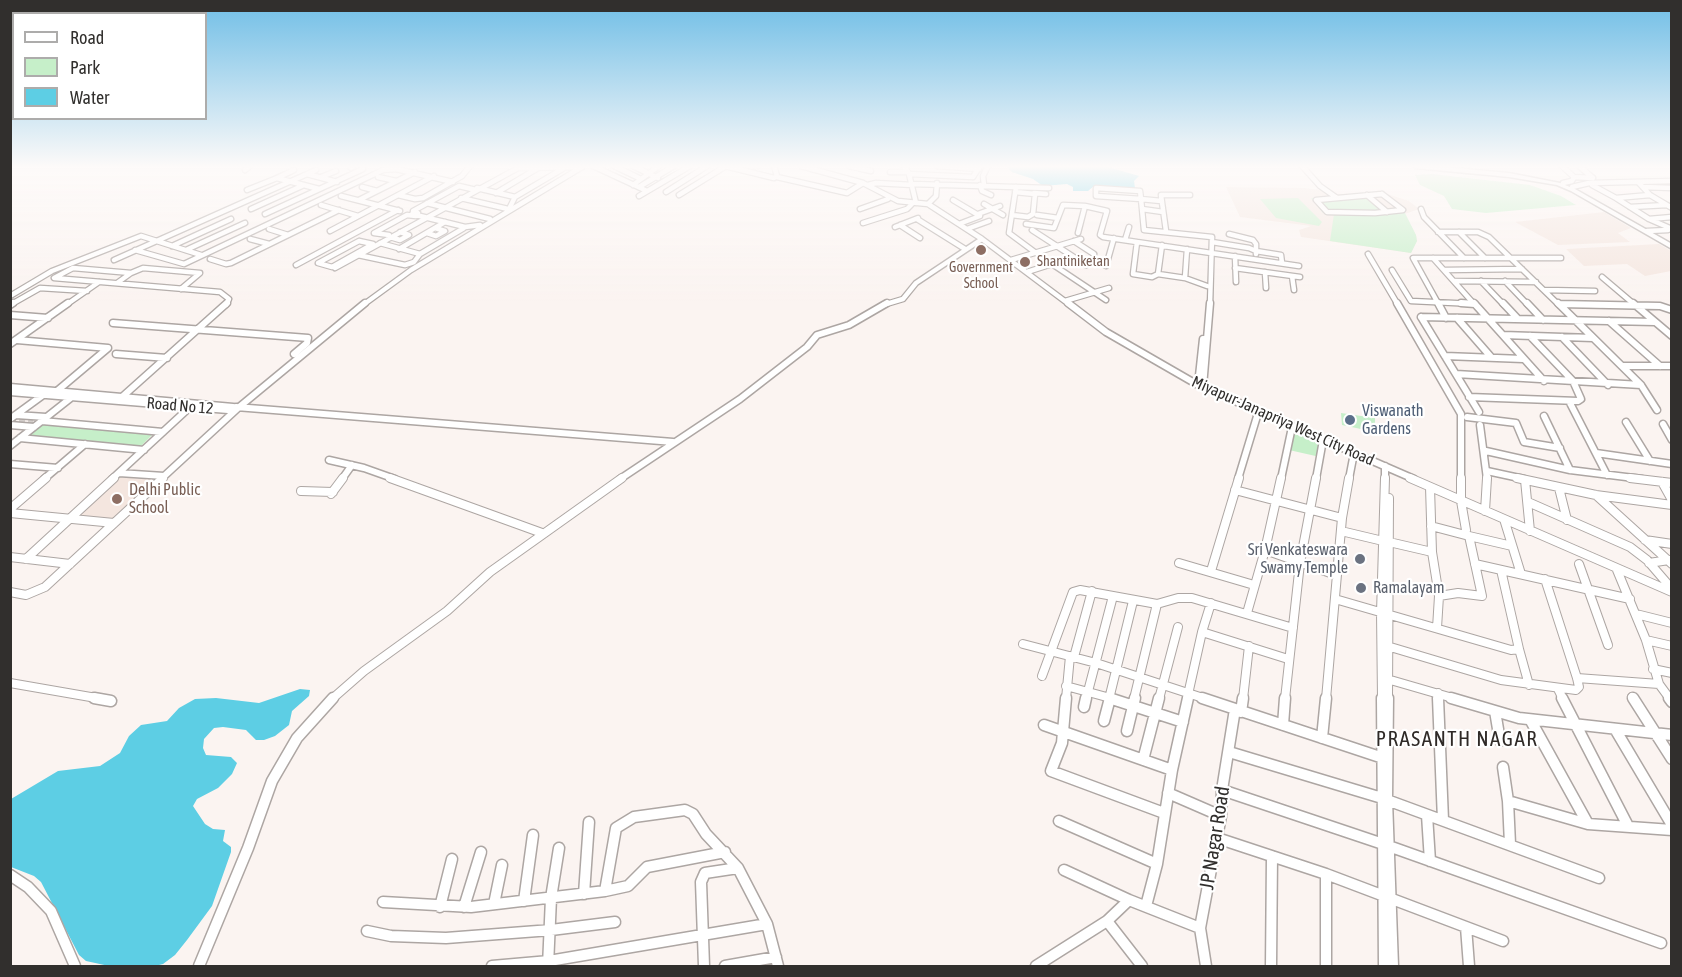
<!DOCTYPE html>
<html>
<head>
<meta charset="utf-8">
<style>
  body { margin:0 }
  #map { position:relative; width:1682px; height:977px; overflow:hidden; background:#fbf4f1; font-family:"Asap Condensed",sans-serif }
  canvas { display:block }
  .frame { position:absolute; inset:0; border:12px solid #312f2d; pointer-events:none }
  .legend { position:absolute; left:12px; top:12px; width:195px; height:108px; box-sizing:border-box; background:#fff; border:2px solid #adacab; margin:0; padding:8px 10px; list-style:none; font-size:18px; color:#312f2d }
  .legend li { display:flex; align-items:center; gap:12px; height:30px }
  .legend b { width:30px; border:2px solid #adacab }
</style>
</head>
<body>
<div id="map">
<canvas width="1682" height="977"></canvas>
<div class="frame"></div>
<ul class="legend">
<li><b style="height:8px;background:#fff"></b>Road</li>
<li><b style="height:16px;background:#c6efc9"></b>Park</li>
<li><b style="height:16px;background:#5dcee4"></b>Water</li>
</ul>
</div>
<script>
const ctx = document.querySelector('canvas').getContext('2d');
ctx.lineJoin = 'round';
function fill(path, color) { ctx.fillStyle = color; ctx.fill(path, 'evenodd'); }
const toPath = rows => new Path2D(rows.map(r => 'M' + r).join(''));
function trace(path, color, width, dash) { ctx.strokeStyle = color; ctx.lineWidth = width; ctx.lineCap = dash ? 'butt' : 'round'; ctx.setLineDash(dash || []); ctx.stroke(path); }
function label(font, color, halo, rows, align = 'center') {
  ctx.font = font + ' "Asap Condensed",sans-serif'; ctx.lineWidth = 4.5; ctx.setLineDash([]); ctx.textBaseline = 'middle'; ctx.strokeStyle = halo; ctx.fillStyle = color; for (const [text, x, y, turn = 0] of rows) {
    ctx.save(); ctx.translate(x, y); ctx.rotate((+turn || 0) * Math.PI / 180); ctx.textAlign = isNaN(turn) ? turn : align; if (halo) ctx.strokeText(text, 0, 0); ctx.fillText(text, 0, 0); ctx.restore();
  }
}
fill(toPath([
  [1226,187,1304,188,1329,191,1332,194,1385,193,1409,201,1419,209,1405,214,1416,235,1417,241,1411,253,1301,237,1299,230,1311,226,1240,217],
  [1604,212,1631,228,1618,233,1630,242,1558,245,1515,222],
  [1659,244,1671,251,1671,271,1645,276,1627,264,1584,266,1566,249],
  [119,477,156,480,115,521,77,518]
]), '#f4e6df');
fill(toPath([
  [1432,174,1530,185,1561,196,1576,205,1486,213,1452,209,1444,196,1420,185,1415,175],
  [1364,196,1383,213,1405,213,1416,235,1417,241,1411,253,1330,241,1334,214,1323,213,1311,198],
  [1298,198,1322,222,1319,226,1276,218,1260,199],
  [1341,413,1375,418,1375,432,1342,425],
  [41,423,155,432,140,447,24,437],
  [1294,432,1320,442,1320,457,1289,450]
]), '#c6efc9');
fill(toPath([
  [1006,166,1105,166,1139,176,1134,181,1135,188,1094,186,1088,191,1073,191,1073,187,1067,184,1043,186,1033,179,1012,172],
  [300,689,310,690,309,696,292,711,289,725,275,736,264,740,256,740,246,730,223,727,214,728,204,739,203,748,206,755,231,757,237,763,232,774,218,788,197,799,193,806,205,824,213,829,225,830,223,841,231,847,231,852,212,906,187,940,175,955,163,964,155,966,109,966,86,961,79,955,41,882,34,876,11,867,11,799,58,771,100,766,120,753,129,736,141,725,167,721,179,708,195,699,216,698,259,703]
]), '#5dcee4');
trace(toPath([
  [10,421,33,423]
]), '#d3cdca', 6, [6, 3]);
const minorFar3 = toPath([
  [593,166,647,191],
  [614,166,641,179],
  [633,166,658,178],
  [725,166,774,178,777,176,774,166],
  [751,166,758,166],
  [801,166,863,183,898,201,928,204,982,239,1070,305],
  [849,166,871,171],
  [904,166,909,174,916,203],
  [937,166,979,169],
  [1302,166,1320,186,1337,198],
  [1562,166,1574,177],
  [1579,166,1593,178],
  [351,168,353,166],
  [396,169,453,182],
  [245,170,250,166],
  [890,172,908,172],
  [307,174,337,182],
  [909,174,973,177,980,166],
  [321,177,336,171],
  [378,177,396,181],
  [777,177,847,193,863,183],
  [277,178,294,170],
  [1563,183,1572,181,1574,177,1593,178],
  [1639,183,1650,195,1672,208],
  [912,184,1049,188],
  [633,185,659,166],
  [868,185,876,183,913,185],
  [980,185,982,191,991,195],
  [984,185,983,176,988,166],
  [1592,185,1616,198],
  [362,187,377,191],
  [639,187,674,166],
  [1016,187,1009,233,1036,253],
  [1572,187,1589,183,1672,181],
  [1643,187,1672,188],
  [477,188,515,197],
  [1096,188,1140,191,1141,199,1096,196,1096,188],
  [247,190,277,178,319,189],
  [666,192,707,166],
  [496,193,538,168],
  [1034,193,1046,194],
  [1382,194,1403,210,1375,213,1327,212,1316,200,1382,194],
  [398,195,415,199,423,198,462,176,470,166],
  [679,195,726,166],
  [1367,195,1387,212],
  [1650,195,1616,198,1649,219,1672,229],
  [341,196,400,211],
  [639,196,690,166],
  [461,198,508,209],
  [1141,199,1161,201],
  [1141,199,1142,209,1163,212],
  [359,200,415,172],
  [953,200,980,216,959,224],
  [427,203,490,219],
  [928,204,936,196,937,183],
  [984,204,1003,215],
  [321,205,358,216],
  [510,207,515,197,564,168],
  [1630,207,1667,205],
  [251,209,304,185],
  [860,209,888,199],
  [1142,209,1144,230,1212,237,1210,305],
  [1421,209,1424,217,1464,258],
  [418,213,413,211,459,186,476,190],
  [265,214,363,169],
  [412,214,465,227,480,225],
  [978,214,1000,206],
  [1012,215,1028,217,1033,214,1035,194,1015,192],
  [1037,215,1058,218],
  [917,219,965,249],
  [1649,219,1672,217],
  [863,223,907,209,912,204],
  [1026,224,1054,228,1063,205,1085,206,1107,211,1100,235,1103,237,1299,266],
  [900,225,920,238],
  [895,227,918,218],
  [269,229,288,235],
  [967,229,989,221],
  [1032,230,1086,265],
  [330,231,434,176],
  [1166,231,1161,195,1190,195],
  [1647,231,1668,230],
  [1438,232,1478,232,1489,237,1559,305],
  [1459,232,1485,258],
  [427,233,436,236,445,231,435,228],
  [1078,233,1085,206],
  [1229,234,1253,240,1256,244,1256,251,1281,255,1282,263],
  [389,235,374,233,407,215,416,216],
  [390,237,400,240,409,235,400,232],
  [250,239,269,244],
  [1125,240,1129,227],
  [359,241,373,244,332,267,318,263,359,241],
  [1074,241,1094,254],
  [1137,242,1133,274,1152,277,1158,274],
  [1212,242,1249,248,1256,251,1256,254],
  [380,243,420,254,464,228],
  [1162,245,1158,274,1185,278,1207,286],
  [172,246,231,219],
  [399,249,445,222],
  [135,250,184,264,383,170,396,169,399,166],
  [186,250,245,223],
  [1368,254,1398,305],
  [358,255,405,265,414,262,420,254],
  [1235,256,1236,282],
  [1433,258,1475,305],
  [210,259,226,264,231,263,339,210],
  [114,260,316,170],
  [1011,260,1081,239],
  [1052,264,1106,300],
  [296,265,398,210],
  [1106,266,1114,238],
  [335,268,518,168,582,167],
  [1235,268,1300,277],
  [1392,270,1411,301,1475,304],
  [1445,270,1522,269],
  [1027,272,1074,257],
  [1265,272,1266,288],
  [131,273,143,268,200,273,181,289],
  [1292,276,1294,290],
  [1602,277,1635,305],
  [1185,278,1187,249],
  [1455,281,1536,282],
  [1481,281,1504,305],
  [1505,281,1528,305],
  [117,283,131,273,73,268,54,278,220,292,229,299,226,305],
  [1544,290,1595,291],
  [10,296,52,271,141,236,201,255],
  [1065,301,1109,288],
  [1559,304,1601,305],
  [10,305,40,288,87,291],
  [66,305,99,282],
  [363,305,411,270,582,167],
  [883,305,903,299,916,283,982,239],
  [1439,305,1413,258,1561,258]
]);
const minorFar2 = toPath([
  [1068,303,1106,332,1198,385,1414,479],
  [1397,303,1461,414,1461,479],
  [1438,303,1446,318],
  [1461,303,1475,304],
  [1474,303,1544,381],
  [1503,303,1518,319],
  [1527,303,1543,320],
  [1558,303,1641,385,1657,410],
  [1633,303,1672,336],
  [1559,304,1660,306,1672,310],
  [10,305,13,303],
  [10,315,48,318],
  [1421,317,1655,322],
  [1421,317,1479,412],
  [1457,318,1491,357],
  [1609,321,1660,366],
  [113,323,308,338,307,343,294,354],
  [1503,335,1593,338],
  [1562,337,1608,385],
  [17,340,108,348,57,391],
  [10,344,68,303],
  [116,354,167,358],
  [1445,356,1523,359],
  [1623,366,1672,366],
  [1456,374,1641,385],
  [1198,385,1203,339],
  [10,387,233,407,228,410,10,392],
  [1203,387,1210,303],
  [122,397,227,303],
  [1469,397,1578,401,1581,399,1573,381,1530,336],
  [1570,403,1607,475],
  [236,407,673,442],
  [16,415,46,417],
  [1544,416,1570,470],
  [1467,417,1516,423,1524,442,1560,448],
  [10,419,43,395],
  [42,421,163,432],
  [1626,422,1650,461],
  [1663,424,1672,440],
  [10,425,34,427],
  [1480,425,1487,479],
  [20,438,144,450],
  [10,446,72,397],
  [1486,451,1570,470,1642,479],
  [1596,453,1672,464],
  [329,460,364,468,395,479],
  [10,464,58,468],
  [1487,471,1524,479],
  [119,473,164,476],
  [44,479,85,444],
  [112,479,190,407],
  [161,479,238,408,365,303],
  [342,479,352,465],
  [620,479,740,399,807,347,817,335,849,325,887,303],
  [1238,479,1258,413],
  [1281,479,1292,427],
  [1316,479,1323,440],
  [1349,479,1354,453],
  [1385,479,1385,466]
]);
const minorFar1 = toPath([
  [390,478,542,533],
  [1410,478,1672,592],
  [1461,478,1461,501,1466,530],
  [1517,478,1596,495,1672,505],
  [1630,478,1672,483],
  [1525,480,1530,531],
  [1662,482,1672,500],
  [1430,487,1432,552,1439,596,1437,628],
  [1559,488,1567,520],
  [1235,490,1342,518],
  [301,491,333,492],
  [331,494,343,478],
  [1596,495,1672,564],
  [1528,502,1630,547,1647,560,1672,589],
  [10,509,46,478],
  [1485,511,1487,478],
  [10,513,114,523],
  [1504,519,1521,574],
  [1431,526,1469,536,1482,596,1458,593,1439,596],
  [1341,531,1383,541],
  [1469,536,1512,546],
  [1645,540,1672,544],
  [1389,542,1432,552],
  [1265,550,1336,575],
  [10,557,70,564],
  [26,559,114,478],
  [1179,563,1254,585],
  [1649,563,1669,560],
  [1475,564,1630,599],
  [1579,564,1608,645],
  [1617,570,1646,640,1659,684,1670,699],
  [1211,571,1239,478],
  [10,592,26,595,45,587,163,478],
  [1335,599,1511,650,1519,649,1501,570],
  [1247,613,1265,550,1281,478],
  [1636,614,1672,623],
  [1202,632,1288,659],
  [1646,640,1672,646],
  [1023,644,1096,663,1206,699],
  [1387,646,1501,680,1576,690,1579,687,1577,678,1545,579],
  [1519,649,1529,685],
  [1074,657,1092,591],
  [1653,669,1672,673],
  [1042,676,1073,592,1080,590,1157,604,1178,598,1192,598,1293,628],
  [1577,678,1659,684],
  [1387,679,1456,699],
  [10,683,102,699],
  [1066,686,1114,699],
  [1558,689,1563,699],
  [1438,693,1438,699],
  [1632,697,1634,699],
  [332,699,364,671,447,611,490,572,622,478],
  [1066,699,1070,656],
  [1086,699,1113,596],
  [1109,699,1133,601],
  [1134,699,1157,604],
  [1159,699,1178,627],
  [1187,699,1202,632,1211,603],
  [1243,699,1249,646],
  [1285,699,1300,563,1316,478],
  [1326,699,1342,518,1349,478],
  [1382,699,1381,613,1385,478],
  [1388,699,1389,498]
]);
const minor = toPath([
  [94,698,111,701],
  [1066,698,1062,743,1051,771,1164,813],
  [1109,698,1183,722],
  [1202,698,1383,758],
  [1382,698,1384,966],
  [1388,698,1387,800,1393,966],
  [1438,698,1443,820],
  [1451,698,1519,718,1672,735],
  [1562,698,1628,826],
  [1633,698,1672,759],
  [1669,698,1672,702],
  [1084,707,1086,698],
  [1495,711,1500,741],
  [1241,712,1243,698],
  [1104,721,1110,698],
  [1531,721,1588,824],
  [1044,725,1172,770],
  [1283,725,1285,698],
  [1615,729,1672,825],
  [1127,731,1135,698],
  [1322,738,1326,698],
  [1229,752,1382,798],
  [1143,760,1159,698],
  [1503,767,1508,801,1510,844],
  [1222,790,1383,844,1661,943],
  [1168,793,1221,816],
  [1387,800,1599,878],
  [1508,801,1588,824,1672,830],
  [1427,815,1430,861],
  [1059,821,1157,864],
  [1217,838,1326,874,1503,941],
  [1064,870,1129,900,1200,928],
  [1326,874,1326,966],
  [10,875,28,887,51,911,75,966],
  [605,891,628,886,647,867,725,852],
  [584,894,589,822],
  [524,901,533,835],
  [383,902,471,907,605,891,616,828,634,817,685,810,693,814,706,834,738,868,767,924,778,966],
  [494,904,502,865],
  [1146,906,1157,864,1172,770,1188,698],
  [440,907,452,859],
  [464,907,481,852],
  [1107,921,1142,966],
  [1466,927,1469,966],
  [367,931,391,936,446,938,551,930,615,922],
  [199,966,248,848,272,781,297,738,333,698],
  [492,966,549,961,767,924],
  [548,966,551,898,559,848],
  [704,966,701,882,705,873,738,868],
  [725,966,776,957],
  [1036,966,1107,921,1129,900],
  [1206,966,1200,928,1221,816,1222,790,1235,709],
  [1271,966,1272,856]
]);
const major = toPath([
  [1412,166,1433,166,1509,173,1560,183,1575,189,1672,244,1672,249,1571,191,1557,185,1509,177,1415,168,1412,166]
]);
trace(minorFar3, '#ada6a3', 7);
trace(minorFar2, '#ada6a3', 9);
trace(minorFar1, '#ada6a3', 10);
trace(minor, '#ada6a3', 13);
trace(major, '#ada6a3', 3);
trace(minorFar3, '#fff', 4.5);
trace(minorFar2, '#fff', 6);
trace(minorFar1, '#fff', 8);
trace(minor, '#fff', 10);
fill(major, '#fff');
const sky = ctx.createLinearGradient(0, 0, 0, 303);
sky.addColorStop(0, '#70bee6');
sky.addColorStop(0.55, '#fdfaf9');
sky.addColorStop(1, '#fdfaf900');
ctx.fillStyle = sky;
ctx.fillRect(0, 0, 1682, 303);
for (const [x, y, r, color] of [
  [981,250,6,"#8d6e63"],
  [1025,262,6,"#8d6e63"],
  [1350,420,6,"#5c6f8a"],
  [117,499,6,"#8d6e63"],
  [1360,559,6,"#6b7280"],
  [1361,588,6,"#6b7280"]
]) { const dot = new Path2D(); dot.arc(x, y, r, 0, 2 * Math.PI); ctx.fillStyle = color; ctx.fill(dot); trace(dot, '#fff', 2); }
label('14px', '#785e54', '#fff', [
  ["Shantiniketan",1037,262],
  ["Government",981,268,"center"],
  ["School",981,284,"center"]
], 'left');
label('16px', '#312f2d', '#fff', [
  ["Road No 12",180,406,5],
  ["Miyapur-Janapriya West City Road",1283,421,24]
]);
label('16px', '#4e5e75', '#fff', [
  ["Viswanath",1362,411],
  ["Gardens",1362,429]
], 'left');
label('16px', '#785e54', '#fff', [
  ["Delhi Public",129,490],
  ["School",129,508]
], 'left');
label('16px', '#5b616d', '#fff', [
  ["Sri Venkateswara",1348,550],
  ["Swamy Temple",1348,568],
  ["Ramalayam",1373,588,"left"]
], 'right');
label('20px', '#312f2d', '#fff', [
  ["JP Nagar Road",1215,838,-81]
]);
ctx.letterSpacing = '1.5px';
label('21px', '#2f2a27', '#fff', [
  ["PRASANTH NAGAR",1457,739]
]);
ctx.letterSpacing = '0px';
</script>
</body>
</html>
